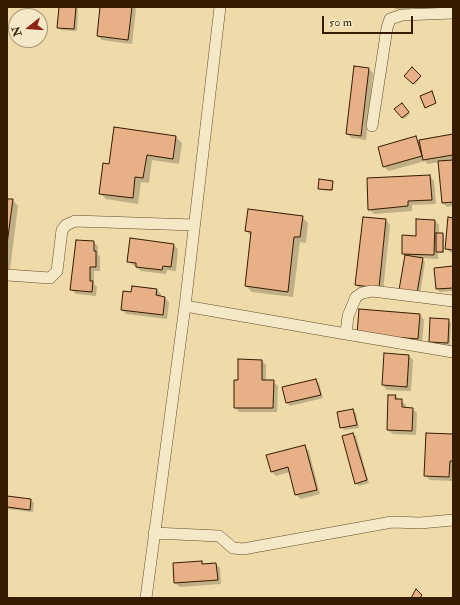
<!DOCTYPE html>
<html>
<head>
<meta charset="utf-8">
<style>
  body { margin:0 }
  #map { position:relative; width:460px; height:605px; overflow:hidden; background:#eedba9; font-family:"IM FELL Double Pica",serif }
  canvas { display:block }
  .frame { position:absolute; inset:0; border:8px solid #351b00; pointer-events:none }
  .north { position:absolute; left:8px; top:8px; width:40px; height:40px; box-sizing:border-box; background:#f4e8c7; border:1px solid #a89677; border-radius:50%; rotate:253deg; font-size:11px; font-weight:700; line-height:16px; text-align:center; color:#351b00 }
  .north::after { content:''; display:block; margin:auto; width:14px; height:18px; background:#8f2418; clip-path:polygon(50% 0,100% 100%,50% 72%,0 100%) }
  .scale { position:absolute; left:322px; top:16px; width:91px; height:18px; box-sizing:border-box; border:2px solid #351b00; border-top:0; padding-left:5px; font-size:12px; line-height:14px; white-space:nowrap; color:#351b00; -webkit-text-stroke:3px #f4e8c7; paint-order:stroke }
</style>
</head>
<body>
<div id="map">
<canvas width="460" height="605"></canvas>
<div class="frame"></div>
<div class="north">N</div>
<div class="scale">50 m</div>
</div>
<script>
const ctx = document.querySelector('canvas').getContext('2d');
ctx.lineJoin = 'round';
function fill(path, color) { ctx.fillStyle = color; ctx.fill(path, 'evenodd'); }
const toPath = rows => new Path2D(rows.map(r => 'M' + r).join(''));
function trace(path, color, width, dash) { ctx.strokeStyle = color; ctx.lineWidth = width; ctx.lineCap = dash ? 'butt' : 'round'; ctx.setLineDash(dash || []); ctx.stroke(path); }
fill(toPath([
  [60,7,76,7,78,9,77,31,61,30,58,27],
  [101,7,134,7,136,9,132,44,102,40,98,36],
  [393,7,410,7,410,11,396,9],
  [438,7,453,7,453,10,441,9],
  [369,69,373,73,366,140,352,138,347,134],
  [412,69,421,77,415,85,405,76],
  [402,104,410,114,404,119,396,109],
  [453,135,453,206,447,207,442,202,439,162,428,164,425,161,389,171,384,167,416,138,419,141],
  [176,137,182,143,179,164,152,160,149,183,141,182,138,204,106,199,100,193,110,165],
  [430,176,434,181,436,204,412,205,412,211,374,214,369,209],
  [320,180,333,182,333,191,320,190],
  [7,200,13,200,18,206,9,278,7,278],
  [302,217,308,223,306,243,300,242,293,297,252,292,246,286,252,237,246,231],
  [453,219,453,254,446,249],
  [386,220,390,225,383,292,361,289,356,285],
  [435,221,439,225,439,234,444,235,444,253,438,253,438,259,421,258,425,262,420,295,403,292,406,256,403,253],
  [93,242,98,246,98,254,100,257,100,271,94,271,94,284,97,287,96,296,76,294,71,289],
  [174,245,178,249,176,271,167,270,166,274,141,271,128,261],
  [453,267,453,291,440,292,437,289],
  [157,290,161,294,161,297,165,298,169,302,167,319,126,314,122,310,132,293],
  [420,315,424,320,422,343,362,338],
  [448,320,451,323,450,345,433,344,430,342],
  [385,354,409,356,413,360,411,391,387,390,383,385],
  [262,361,266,365,266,381,273,382,278,386,277,412,239,412,235,407,239,381],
  [316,380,319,383,323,398,290,406,287,403,284,388],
  [395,396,406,405,406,408,412,409,417,413,416,435,393,434,388,430],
  [353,410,356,413,359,428,344,430,341,427],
  [353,434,356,436,369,483,359,486,356,483],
  [453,435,453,481,430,480,425,475],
  [305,446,309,451,320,494,301,499,296,495,290,472,276,476,271,471],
  [7,497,31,500,34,503,33,512,7,509],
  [202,562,205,565,216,564,220,568,221,584,180,587,175,583]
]), '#0003');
const building = toPath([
  [59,7,76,7,74,29,57,28,59,7],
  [100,7,132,7,128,40,97,36,100,7],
  [354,66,369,68,361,136,346,134,354,66],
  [412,67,421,76,413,84,404,76,412,67],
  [432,91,436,103,425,108,420,96,432,91],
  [402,103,409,112,402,118,394,109,402,103],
  [114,127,176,136,173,159,147,155,143,178,135,177,133,198,99,194,103,163,109,164,114,127],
  [453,134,453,155,423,160,419,140,453,134],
  [416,136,422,156,383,167,378,147,416,136],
  [453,160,453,202,442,203,438,161,453,160],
  [430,175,432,200,408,201,408,206,368,210,367,178,430,175],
  [319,179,333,181,332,190,318,189,319,179],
  [7,199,13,199,7,244,7,199],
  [248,209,303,216,300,237,294,237,288,292,245,286,251,232,245,231,248,209],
  [363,217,386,219,379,288,355,285,363,217],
  [448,217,453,218,453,250,445,249,448,217],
  [416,219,435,220,434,255,402,254,402,235,416,236,416,219],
  [436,233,443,233,443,252,436,252,436,233],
  [130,238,174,244,171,267,163,266,162,270,136,267,136,263,127,262,130,238],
  [76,240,94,241,94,251,96,251,96,267,90,267,90,281,93,281,92,292,70,290,76,240],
  [405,255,423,258,417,293,399,290,405,255],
  [453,266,453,288,436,289,434,268,453,266],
  [132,286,157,289,156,295,165,297,163,315,121,310,123,291,131,292,132,286],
  [359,309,420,314,418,339,357,334,359,309],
  [430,318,449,319,448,343,429,342,430,318],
  [384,353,409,355,407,387,382,385,384,353],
  [238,359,262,360,262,380,274,380,273,408,234,408,234,380,238,380,238,359],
  [316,379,321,395,286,403,282,387,316,379],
  [388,395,396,395,395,399,402,399,402,407,413,408,412,431,387,430,388,395],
  [353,409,357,425,340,428,337,412,353,409],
  [353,433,367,480,355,484,342,436,353,433],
  [426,433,453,434,453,461,450,461,449,477,424,476,426,433],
  [305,445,317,490,295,495,288,467,271,472,266,455,305,445],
  [7,496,31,499,30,510,7,507,7,496],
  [202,561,202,564,216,563,218,580,174,583,173,563,202,561],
  [416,589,422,595,420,598,411,598,416,589]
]);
fill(building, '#e7b087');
trace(building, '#351b00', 1);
const minor = toPath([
  [372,126,387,28,390,19,402,15,453,13],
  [7,275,50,278,57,271,62,230,66,225,75,221,194,225],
  [185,306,346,334,348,316,356,297,362,293,372,291,453,301],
  [346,334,453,352],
  [154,533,219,536,233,548,243,549,392,522,420,523,453,520],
  [146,598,185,306,220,7]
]);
trace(minor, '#634b2a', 12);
trace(minor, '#f4e8c7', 11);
</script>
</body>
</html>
